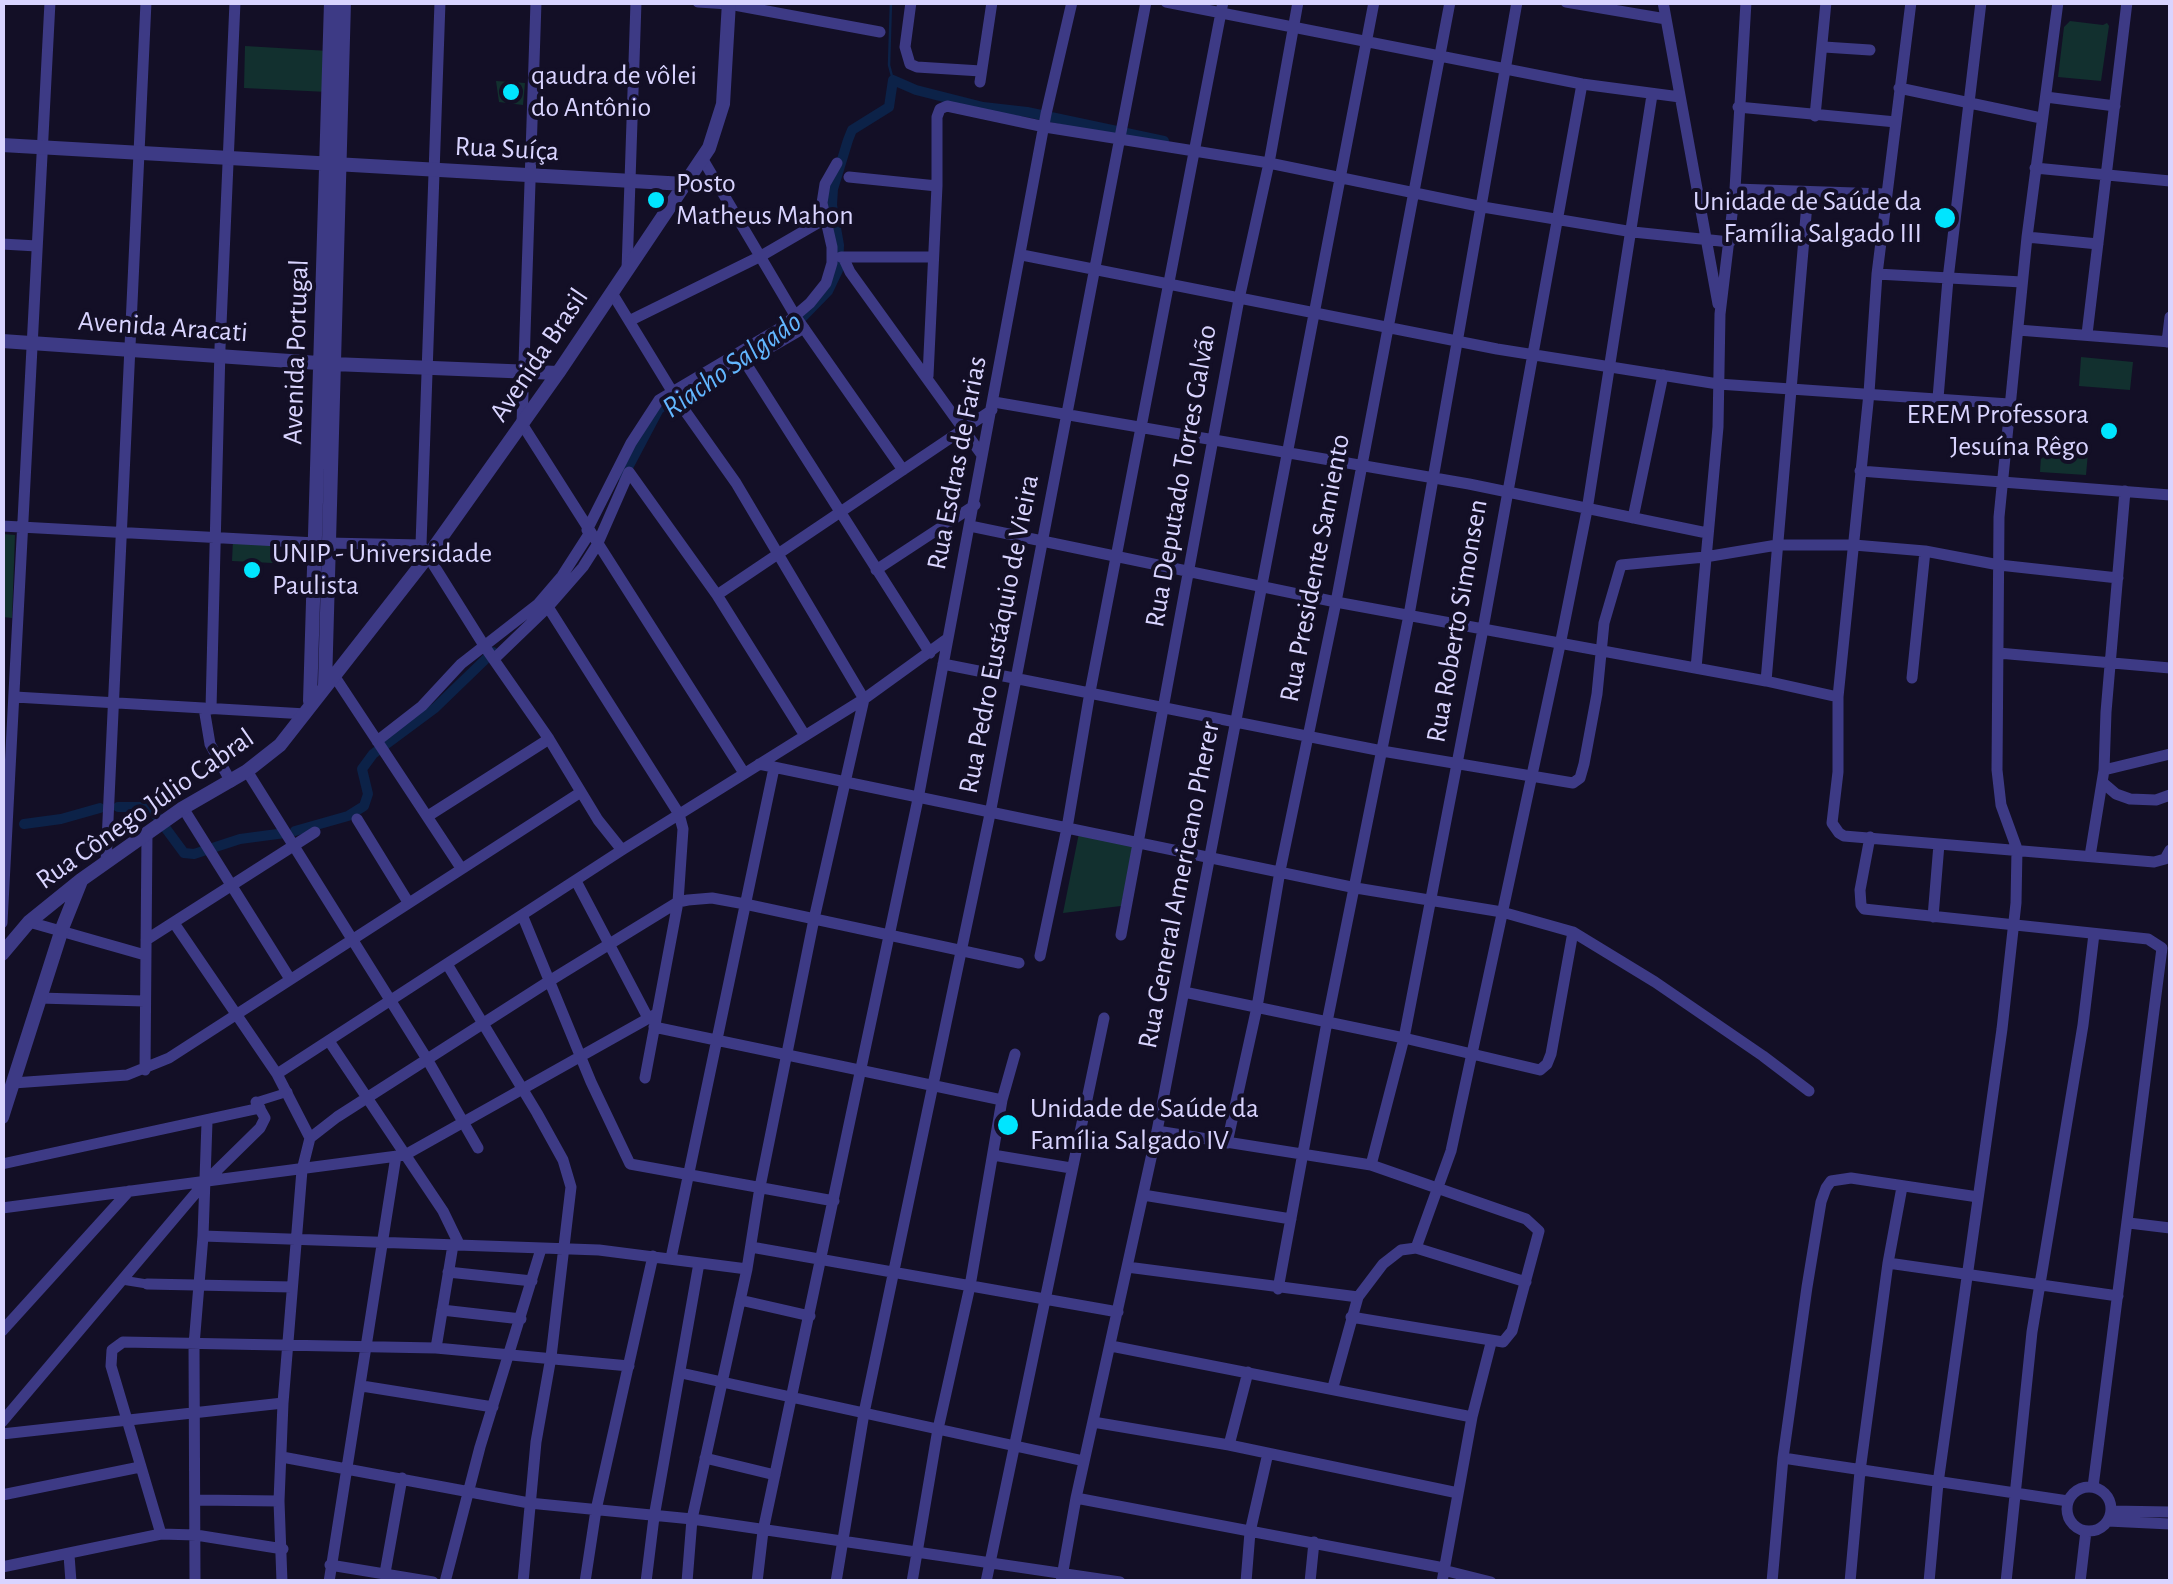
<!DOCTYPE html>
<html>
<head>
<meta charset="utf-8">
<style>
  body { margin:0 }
  #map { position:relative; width:2173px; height:1584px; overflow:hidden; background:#130f26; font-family:"Alegreya Sans",sans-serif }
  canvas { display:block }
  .frame { position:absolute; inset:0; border:5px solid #d9d4ff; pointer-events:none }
</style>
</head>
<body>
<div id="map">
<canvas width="2173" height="1584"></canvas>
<div class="frame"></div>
</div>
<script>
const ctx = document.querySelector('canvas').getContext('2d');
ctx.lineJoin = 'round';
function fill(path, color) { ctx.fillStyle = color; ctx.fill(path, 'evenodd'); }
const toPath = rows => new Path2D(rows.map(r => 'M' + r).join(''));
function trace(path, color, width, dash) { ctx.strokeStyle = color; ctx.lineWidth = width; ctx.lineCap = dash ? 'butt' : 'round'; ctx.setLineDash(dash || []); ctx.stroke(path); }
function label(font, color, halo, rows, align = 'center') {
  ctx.font = font + ' "Alegreya Sans",sans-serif'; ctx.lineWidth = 8; ctx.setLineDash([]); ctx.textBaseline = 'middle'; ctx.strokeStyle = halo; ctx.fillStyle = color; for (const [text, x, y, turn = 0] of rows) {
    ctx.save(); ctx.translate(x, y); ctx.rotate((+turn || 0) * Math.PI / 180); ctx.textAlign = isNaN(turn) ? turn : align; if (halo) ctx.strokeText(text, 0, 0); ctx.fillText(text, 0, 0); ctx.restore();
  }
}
fill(toPath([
  [2070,21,2103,25,2107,23,2109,26,2101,81,2058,77,2064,27],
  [245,46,329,51,328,92,244,88],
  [496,81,525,83,523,105,499,102],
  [2081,357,2133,362,2130,390,2079,386],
  [2042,439,2089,441,2086,475,2040,472],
  [2,534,15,535,12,618,3,617],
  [233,540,274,543,273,563,232,561],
  [1079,833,1134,847,1121,906,1063,913]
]), '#12302f');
trace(toPath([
  [891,2,889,65,893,80]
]), '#0c2248', 2.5);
trace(toPath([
  [755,350,793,327,828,291,838,270,839,245,832,205,833,189,848,140,852,130,889,107,893,80,916,90,983,107,1027,112,1164,141],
  [623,477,659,409,680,395],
  [118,807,145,807,153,811,184,853,194,854,240,839,285,833],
  [24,824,61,819,100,808],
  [295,831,348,816,364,806,368,794,362,769,373,754,435,708,493,652]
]), '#0c2248', 10);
trace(toPath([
  [256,1102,288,1092],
  [122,1280,147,1284]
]), '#3d3a85', 9);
trace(toPath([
  [440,2,421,545,485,647,549,739,598,820,622,850],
  [536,2,522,424,744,773],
  [698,2,729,4,880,32],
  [911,2,905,47,910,64,917,67,981,71],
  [1166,2,1582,84,1680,97],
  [1566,2,1666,19],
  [1663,2,1718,304],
  [1911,2,1877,274,1869,393,1838,697,1838,772,1832,823,1839,833,1844,836,1939,844,2154,862,2165,859,2170,850],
  [1824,47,1870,50],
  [980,82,992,2],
  [1899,88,2041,118],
  [2046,97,2115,106],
  [1738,107,1896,122],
  [1815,116,1826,2],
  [702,158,796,317,903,470],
  [2035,168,2170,181],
  [849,177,937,186],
  [1735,189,1885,194],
  [2027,237,2098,244],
  [2,244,37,246],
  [1022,255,1497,349,1718,384,2009,404],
  [841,257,932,257],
  [843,257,850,272,982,455],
  [627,270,636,2],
  [1877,274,2022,282],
  [612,293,678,401,736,483,864,699,814,919,760,1187,747,1269,692,1519,687,1582],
  [631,320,761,256,823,220],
  [2018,330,2170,342],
  [2087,334,2127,2],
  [2167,342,2170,317],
  [745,362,930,653],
  [928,376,937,186,937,117,940,109,947,106,1045,127,1269,163,1483,207,1633,232,1730,242],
  [1938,398,1948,279,1981,2],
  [678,401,804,328],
  [994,402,1469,484,1707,533],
  [1860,471,2170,495],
  [1633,518,1663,375],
  [2,526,316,543],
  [970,526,1336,602,1766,681,1838,697],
  [587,530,631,443,659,400,782,327,810,303,826,283,832,263,832,247,822,203,825,184,837,163],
  [328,543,421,545],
  [876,570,975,505],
  [717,595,992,410],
  [548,607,679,814,683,829,678,902,645,1078],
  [1998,653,2170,668],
  [494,659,548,607,583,567,597,545,629,472,717,595,804,734],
  [943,664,1382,751,1573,783,1580,778,1584,764,1597,694,1604,623,1621,565,1705,557,1777,545,1854,545,1925,551,1999,565,2118,578],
  [1696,668,1718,427,1720,314,1735,189,1746,2],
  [333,674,461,868],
  [1912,678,1925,551],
  [1766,681,1808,192],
  [15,697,306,714],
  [204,708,210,744,231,782],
  [211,709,220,348,235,2],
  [377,741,422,706,461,664,538,604,562,576,589,534],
  [759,764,1356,888,1502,912,1573,932,1655,982,1763,1056,1809,1091],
  [2104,770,2170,754],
  [247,771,427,1059,478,1148],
  [2102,782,2116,794,2130,799,2156,800,2170,795],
  [183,808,290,979],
  [428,816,549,739],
  [357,819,408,902],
  [1870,837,1860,890,1861,905,1864,909,2148,939,2162,948,2093,1487],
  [2090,856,2104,770,2106,712,2125,491],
  [106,863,146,2],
  [576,881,648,1018],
  [523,917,591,1082,630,1164,834,1201],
  [1933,917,1939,844],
  [29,922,145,955],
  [2,923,50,2],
  [174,923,277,1074,310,1138],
  [1121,935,1239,299,1269,163,1298,2],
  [146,940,315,832],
  [1040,956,1067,828,1090,692,1223,2],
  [447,964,537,1113,563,1160,571,1187,551,1357,536,1442,523,1582],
  [1184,992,1404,1038,1540,1070,1547,1064,1551,1054,1573,932],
  [39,998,144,1001],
  [654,1027,1002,1100],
  [329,1041,443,1211,459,1244],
  [145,1070,147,832],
  [277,1074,622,850,864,699,947,639],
  [13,1083,127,1075,169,1058,581,792],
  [1157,1131,1371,1165,1526,1219,1539,1231,1512,1331,1503,1342,1351,1317],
  [310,1138,337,1117,551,980,678,902,688,900,712,898,745,904,1019,963],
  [1227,1143,1257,1007,1280,871,1336,602,1450,2],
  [993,1155,1071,1168],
  [2,1164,260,1108],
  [1371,1165,1404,1038,1483,629,1582,84],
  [1143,1195,1291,1219],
  [2,1208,405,1155,656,1014],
  [2129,1223,2170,1228],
  [203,1236,599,1250,747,1269],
  [751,1247,1118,1312],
  [1416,1248,1451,1151,1560,645,1587,510,1652,95],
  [671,1258,774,768],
  [1888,1263,2118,1296],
  [1127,1267,1358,1297],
  [448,1272,532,1281],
  [147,1284,292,1287],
  [1278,1289,1327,1022,1409,615,1517,2],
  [740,1300,810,1316],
  [442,1310,521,1319],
  [2,1331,129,1191],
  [1111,1346,1472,1417],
  [436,1348,453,1245],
  [681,1373,1084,1461],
  [362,1386,493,1407],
  [1333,1387,1358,1297,1383,1264,1401,1250,1416,1248,1526,1282],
  [2,1422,205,1182,260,1128,265,1118,256,1102],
  [1093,1422,1229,1445,1458,1493],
  [2,1434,283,1403],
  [1229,1445,1248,1372],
  [282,1457,529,1503,692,1519,1120,1582],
  [705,1458,775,1475],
  [1783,1458,2068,1501],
  '2067 1509a22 22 0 1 1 44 0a22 22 0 1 1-44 0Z',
  [2,1495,140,1467],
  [1076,1498,1444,1568],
  [197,1500,279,1501],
  [2111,1511,2170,1512],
  [2108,1521,2170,1524],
  [161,1534,111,1366,112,1350,123,1342,436,1348,629,1366],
  [69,1555,71,1582],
  [330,1565,433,1582],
  [2,1567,161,1534,196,1535,283,1549],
  [1443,1570,1491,1582],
  [385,1573,402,1478],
  [195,1582,194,1345,203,1236,207,1122],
  [282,1582,279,1501,283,1403,302,1170,310,1138],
  [329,1582,396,1156],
  [445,1582,480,1447,541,1249],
  [585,1582,596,1510,653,1256],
  [646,1582,654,1517,699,1263],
  [757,1582,763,1531,918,799,1046,114,1072,2],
  [836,1582,864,1413,990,814,1146,2],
  [912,1582,938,1429,970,1286,1002,1100,1015,1054],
  [986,1582,1104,1018],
  [1061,1582,1076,1498,1157,1131,1374,2],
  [1246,1582,1250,1532,1268,1453],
  [1310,1582,1314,1542],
  [1442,1582,1472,1417,1491,1343],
  [1772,1582,1783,1458,1807,1287,1821,1202,1826,1188,1831,1181,1851,1178,1978,1197],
  [1850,1582,1860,1471,1888,1263,1902,1187],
  [1929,1582,1938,1483,2002,1029,2016,903,2017,849,2001,805,1997,770,1999,517,2027,237,2058,2],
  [2006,1582,2032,1332,2083,1025,2094,934],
  [2080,1582,2086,1531]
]), '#3d3a85', 11);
trace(toPath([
  [2,145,685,184],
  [2,341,333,364,558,373],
  [325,685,344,2],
  [310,701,331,2],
  [2,954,29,922,81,880,183,808,247,771,280,745,428,556,558,373,709,148,723,104,729,2],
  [2,1117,63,926,81,881]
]), '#3d3a85', 14);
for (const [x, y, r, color] of [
  [511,92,10,"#00e5ff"],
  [656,200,10,"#00e5ff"],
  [1945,218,12,"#00e5ff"],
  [2109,431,10,"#00e5ff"],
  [252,570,10,"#00e5ff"],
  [1008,1125,12,"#00e5ff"]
]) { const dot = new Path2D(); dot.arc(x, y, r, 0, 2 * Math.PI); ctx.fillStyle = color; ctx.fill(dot); trace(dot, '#130f26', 4); }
label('28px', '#d9d4ff', '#130f26', [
  ["qaudra de vôlei",531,76],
  ["do Antônio",531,108],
  ["Posto",676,184],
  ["Matheus Mahon",676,216],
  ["Unidade de Saúde da",1922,202,"right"],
  ["Família Salgado III",1922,234,"right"],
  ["EREM Professora",2089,415,"right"],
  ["Jesuína Rêgo",2089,447,"right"],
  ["UNIP - Universidade",272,554],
  ["Paulista",272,586],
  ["Unidade de Saúde da",1030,1109],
  ["Família Salgado IV",1030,1141]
], 'left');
label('28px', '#d9d4ff', '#130f26', [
  ["Rua Suíça",507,149,3],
  ["Avenida Aracati",163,327,4],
  ["Avenida Portugal",296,352,-88],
  ["Avenida Brasil",539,355,-56],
  ["Rua Esdras de Farias",957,463,-79],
  ["Rua Deputado Torres Galvão",1181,476,-80],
  ["Rua Presidente Samiento",1315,568,-79],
  ["Rua Roberto Simonsen",1457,621,-80],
  ["Rua Pedro Eustáquio de Vieira",999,634,-79],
  ["Rua Cônego Júlio Cabral",145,809,-35],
  ["Rua General Americano Pherer",1179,885,-79]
]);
label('italic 30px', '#62b6ff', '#130f26', [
  ["Riacho Salgado",732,365,-35]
]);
</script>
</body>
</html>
